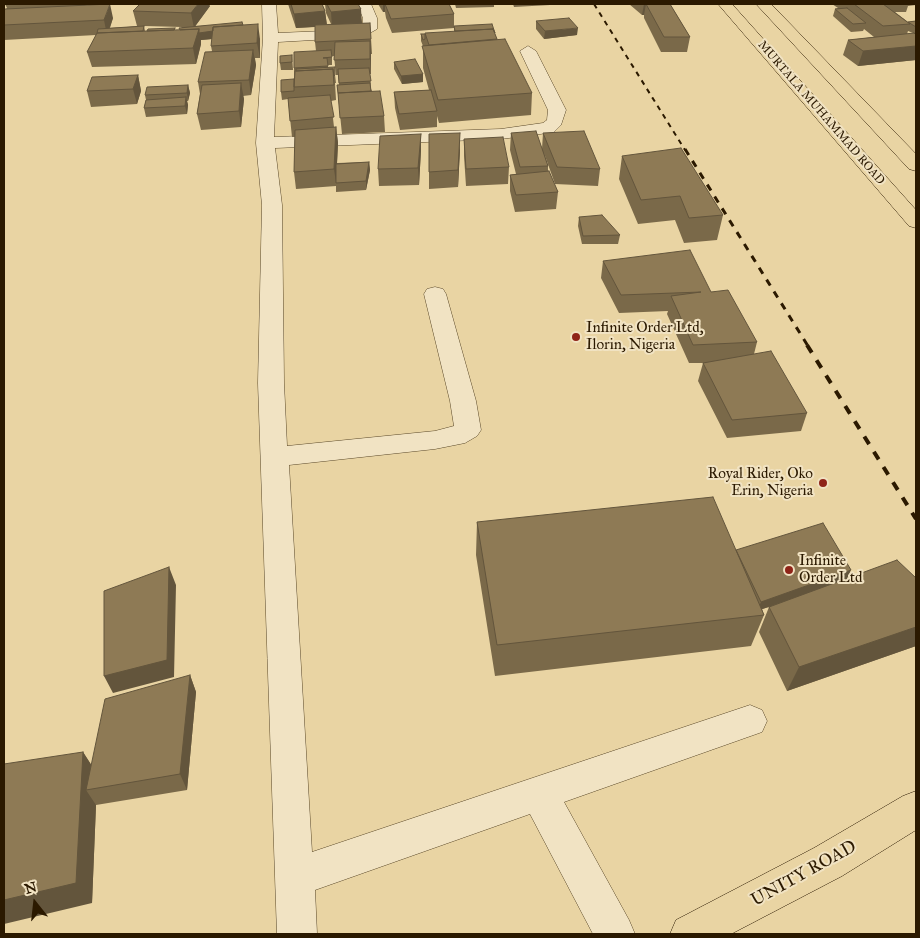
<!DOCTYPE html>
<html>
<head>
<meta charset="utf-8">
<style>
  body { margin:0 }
  #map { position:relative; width:920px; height:938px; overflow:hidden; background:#e9d4a3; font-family:"IM FELL Great Primer",serif }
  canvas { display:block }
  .frame { position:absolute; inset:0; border:5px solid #2b1900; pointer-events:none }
  .north { position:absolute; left:10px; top:878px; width:50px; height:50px; -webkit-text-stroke:4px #f1e3c3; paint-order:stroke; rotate:344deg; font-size:14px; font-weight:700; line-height:20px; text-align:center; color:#2b1900 }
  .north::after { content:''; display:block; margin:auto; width:18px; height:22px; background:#2b1900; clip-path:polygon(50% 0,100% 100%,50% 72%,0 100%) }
</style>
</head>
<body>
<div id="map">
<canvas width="920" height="938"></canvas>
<div class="frame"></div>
<div class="north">N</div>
</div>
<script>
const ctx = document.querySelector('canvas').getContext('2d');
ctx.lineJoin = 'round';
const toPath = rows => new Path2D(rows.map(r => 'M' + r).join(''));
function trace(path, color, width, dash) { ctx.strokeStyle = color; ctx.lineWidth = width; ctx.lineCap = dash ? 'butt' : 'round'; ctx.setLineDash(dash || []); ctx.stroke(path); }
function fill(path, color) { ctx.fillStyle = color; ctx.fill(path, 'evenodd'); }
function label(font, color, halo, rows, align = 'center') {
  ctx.font = font + ' "IM FELL Great Primer",serif'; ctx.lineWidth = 4; ctx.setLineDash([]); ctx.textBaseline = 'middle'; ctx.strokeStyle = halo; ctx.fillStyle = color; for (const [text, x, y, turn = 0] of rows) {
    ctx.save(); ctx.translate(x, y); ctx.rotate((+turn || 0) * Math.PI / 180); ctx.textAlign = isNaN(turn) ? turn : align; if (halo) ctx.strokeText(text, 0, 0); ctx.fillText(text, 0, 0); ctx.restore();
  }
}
const minor = toPath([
  [262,4,276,4,278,33,348,30,363,26,363,18,357,4,371,4,377,18,377,29,370,33,348,38,278,42,274,137,501,129,543,123,547,120,548,110,520,51,528,46,536,51,566,110,561,125,554,132,548,133,501,139,275,148,282,205,284,383,287,446,435,431,454,426,450,401,424,294,427,289,435,287,443,289,446,294,476,401,481,430,477,436,465,443,435,449,289,465,312,852,750,705,762,710,767,721,762,732,564,802,629,920,635,934,593,934,530,814,315,890,317,934,277,934,258,383,262,205,256,143,263,38,262,4]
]);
const major = toPath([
  [916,791,916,830,842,876,731,934,670,934,676,920,814,848,903,796,916,791]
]);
const highway = toPath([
  [718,4,732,4,916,210,916,228,909,226,718,4],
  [756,4,771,4,916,154,916,171,909,169,756,4]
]);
trace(minor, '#5a4829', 1);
trace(major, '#2b1900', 1);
trace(highway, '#2b1900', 1);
fill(minor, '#f1e3c3');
fill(major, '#e9d4a3');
fill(highway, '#e9d4a3');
trace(toPath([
  [594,4,685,150]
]), '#2b1900', 2, [5, 5]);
trace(toPath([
  [685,149,808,346]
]), '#2b1900', 3, [7, 7]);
trace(toPath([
  [807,345,916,519]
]), '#2b1900', 4, [9, 9]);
fill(toPath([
  [5,4,86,4,85,5,113,18,110,28,143,26,137,26,133,11,210,6,195,26,243,25,260,39,260,58,255,58,256,65,251,95,243,96,244,99,241,127,201,130,197,114,200,94,198,82,212,51,211,46,212,39,201,40,201,44,196,64,92,67,87,52,96,35,4,40,4,11,7,8],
  [144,26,182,27,180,30,175,30,175,28,145,31],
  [288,4,322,4,325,11,327,25,331,24,326,13,325,4,358,4,362,23,370,23,372,54,371,54,371,74,370,74,371,89,384,116,385,132,342,134,337,85,339,85,338,75,336,75,334,56,332,56,332,65,328,65,328,68,335,75,336,83,335,83,336,100,331,101,334,127,336,127,338,143,337,163,369,162,370,170,366,190,336,192,336,186,296,189,294,172,295,137,292,137,288,99,282,100,281,92,294,79,294,68,316,51,315,42,315,27,296,28],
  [378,4,449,4,454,14,454,26,495,34,497,39,532,93,531,115,439,123,437,116,437,127,400,130,395,108,394,92,429,90,423,68,423,46,421,41,421,34,454,32,454,28,392,33,386,18,385,12,383,12],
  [455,4,494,4,494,7,456,8],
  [513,4,550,4,550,5,514,7],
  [629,4,670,4,690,37,687,52,661,52,644,18,644,15,642,15],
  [832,4,916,4,916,5,908,6,906,12,895,12,908,22,916,21,916,60,858,66,843,55,848,40,874,37,864,29,863,31,851,32,833,16,835,9,838,8],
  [908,31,913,33,907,34],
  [536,21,577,35,544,39,536,29],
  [292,55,293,70,281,70,280,63],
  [394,62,423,74,423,82,402,84,394,69],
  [138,75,141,91,137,104,91,107,87,91],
  [188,85,190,93,188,101,187,101,188,105,187,114,146,117,144,108,146,100,145,95],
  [511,133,542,149,543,133,600,169,598,186,555,184,544,153,548,166,548,171,558,192,556,209,515,212,510,191,510,175,516,174,510,150],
  [421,134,421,150,419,185,379,186,378,169],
  [464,139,509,167,508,184,466,186,464,156],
  [460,149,458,187,429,189,429,172],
  [622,156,723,215,717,240,684,243,675,220,638,224,619,179],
  [579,217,620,235,618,244,582,244,578,226],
  [603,261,711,292,757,342,754,354,807,413,801,431,727,438,698,381,703,363,689,363,667,314,668,311,619,313,601,278],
  [477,522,736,550,847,579,916,578,916,646,787,691,759,632,769,607,762,609,764,615,751,646,495,676,476,555],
  [190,675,196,692,187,790,96,805,92,903,83,752,91,765]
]), '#7a6949');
fill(toPath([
  [110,4,113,18,107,35,104,20],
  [198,4,209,4,210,6,194,28,191,13],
  [644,4,646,4,644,15,642,15],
  [383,5,385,5,385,12,383,12],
  [361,9,362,24,332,27,331,12],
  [325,11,327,26,296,28,294,14],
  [258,24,260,39,260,58,257,43],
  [244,28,245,36,201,40,201,44,196,64,193,48,199,29],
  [578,28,577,35,544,39,545,31],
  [370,41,371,56,371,74,370,59],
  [916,46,916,60,858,66,863,51],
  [253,50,256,65,251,95,249,80],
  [423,74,423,82,402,84,401,76],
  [138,75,141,91,137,104,133,89],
  [241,83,244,99,241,127,239,111],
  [188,85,190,93,188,101,187,93],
  [186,97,188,105,187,114,185,106],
  [336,127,338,143,336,183,334,169],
  [460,133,460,149,458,187,458,170],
  [421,134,421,150,419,185,418,168],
  [369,162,370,170,366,190,366,181],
  [169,567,176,585,174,677,113,693,104,676],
  [851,570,847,579,757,611,761,602],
  [916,627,916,646,787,691,799,667],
  [190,675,196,692,187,790,180,774],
  [83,752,98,775,86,790,96,805,92,903,4,924,4,900]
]), '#63553c');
const building = toPath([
  [110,4,104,20,4,25,4,11,5,9,110,4],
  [140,4,198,4,191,13,133,11,140,4],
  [291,4,322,4,325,11,294,14,291,4],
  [327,4,358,4,361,9,331,12,327,4],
  [385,4,449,4,454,14,391,19,385,4],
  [646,4,670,4,690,37,664,37,646,4],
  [854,4,883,4,910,24,883,26,854,4],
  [847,8,866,23,853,24,835,9,847,8],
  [569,18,578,28,545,31,536,21,569,18],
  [916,21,916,27,908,22,916,21],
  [242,22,243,25,213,27,213,31,199,33,199,29,180,30,179,28,242,22],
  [370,23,371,39,315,42,315,25,370,23],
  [258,24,257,43,211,46,213,27,258,24],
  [492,24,495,33,493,29,455,31,454,26,492,24],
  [144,26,143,31,97,33,98,29,144,26],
  [175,28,174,30,147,31,148,29,175,28],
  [199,29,193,48,87,52,97,33,199,29],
  [493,29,497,39,429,45,425,33,493,29],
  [914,33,916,35,916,46,863,51,848,40,914,33],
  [421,34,425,34,425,39,423,40,421,34],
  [505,39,532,93,438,100,422,46,505,39],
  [370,41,370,59,334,60,335,42,370,41],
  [253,50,249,80,198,82,205,52,253,50],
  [331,50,332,57,323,58,327,58,328,66,294,68,294,52,331,50],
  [292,55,292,62,280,63,280,56,292,55],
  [415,59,423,74,401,76,394,62,415,59],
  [335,67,335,75,334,76,333,69,296,71,296,69,335,67],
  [369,68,371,81,339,83,338,69,369,68],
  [333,69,334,85,294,87,295,71,333,69],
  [138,75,133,89,87,91,92,77,138,75],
  [294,79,294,91,281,92,281,80,294,79],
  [241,83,239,111,197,114,202,85,241,83],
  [370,83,371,91,338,93,337,85,370,83],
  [188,85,187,93,145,95,147,87,188,85],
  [431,90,437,111,399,114,394,92,431,90],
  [380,91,384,116,340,118,338,93,380,91],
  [330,95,334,117,290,121,288,98,330,95],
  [186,97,185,106,144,108,146,100,186,97],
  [336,127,334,169,294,172,295,130,336,127],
  [536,131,548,166,520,167,511,133,536,131],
  [584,131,600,169,557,167,543,133,584,131],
  [460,133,458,170,429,172,429,134,460,133],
  [421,134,418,168,378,169,380,136,421,134],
  [503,137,509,167,466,169,464,139,503,137],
  [681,148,723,215,689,218,680,196,641,200,622,156,681,148],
  [369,162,366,181,336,183,336,164,369,162],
  [549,171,558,192,516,195,510,175,549,171],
  [602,215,620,235,583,236,579,217,602,215],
  [690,250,711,292,728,290,757,342,693,345,671,296,701,292,621,295,603,261,690,250],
  [771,351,807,413,732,420,703,363,771,351],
  [713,497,764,615,497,645,477,522,713,497],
  [823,523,851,570,761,602,736,550,823,523],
  [897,560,916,578,916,627,799,667,769,607,897,560],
  [169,567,167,660,104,676,104,591,169,567],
  [190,675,180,774,86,790,105,699,190,675],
  [83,752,76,883,4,900,4,764,83,752]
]);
fill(building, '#8e7a55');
trace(building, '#63553c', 1);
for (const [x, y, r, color] of [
  [576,337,5,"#8f2418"],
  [823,483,5,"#8f2418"],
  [789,570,5,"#8f2418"]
]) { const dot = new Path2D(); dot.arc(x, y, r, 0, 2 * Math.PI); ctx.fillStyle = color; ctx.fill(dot); trace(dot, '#f1e3c3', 2); }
label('12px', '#2b1900', '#f1e3c3', [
  ["MURTALA MUHAMMAD ROAD",821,113,49]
]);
label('15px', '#2b1900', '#f1e3c3', [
  ["Infinite Order Ltd,",586,328],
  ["Ilorin, Nigeria",586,345],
  ["Royal Rider, Oko",813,474,"right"],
  ["Erin, Nigeria",813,491,"right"],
  ["Infinite",799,561],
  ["Order Ltd",799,578]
], 'left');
label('18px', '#2b1900', '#f1e3c3', [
  ["UNITY ROAD",804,874,-29]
]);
</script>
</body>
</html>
